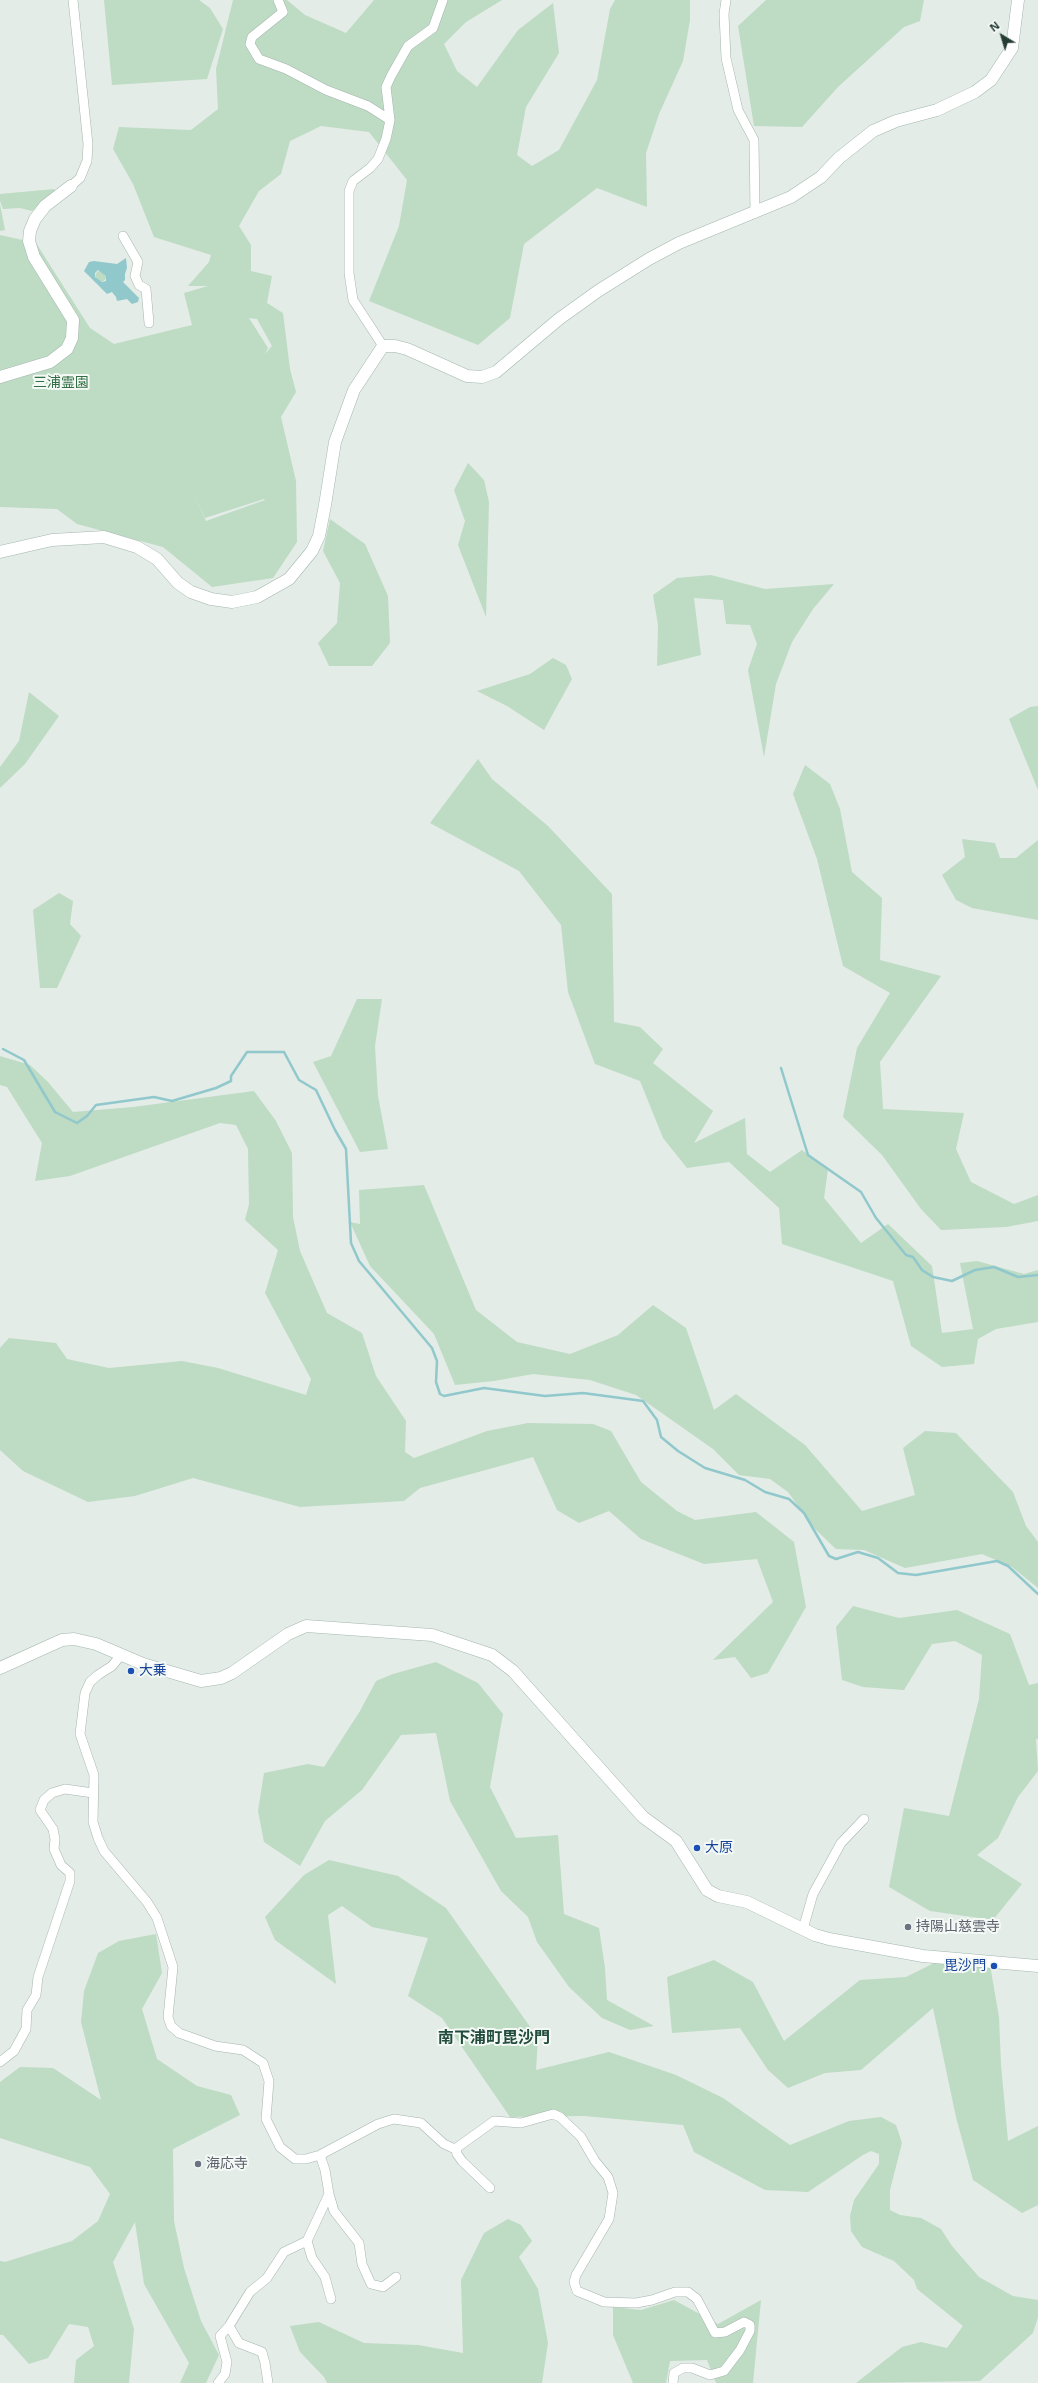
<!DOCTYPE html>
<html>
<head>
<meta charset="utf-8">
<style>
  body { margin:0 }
  #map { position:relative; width:1038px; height:2383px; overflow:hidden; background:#e3ece7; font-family:"Noto Sans",sans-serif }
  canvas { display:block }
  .north { position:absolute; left:982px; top:16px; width:40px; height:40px; -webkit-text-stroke:3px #f4f9f6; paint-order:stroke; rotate:322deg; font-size:11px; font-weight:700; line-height:16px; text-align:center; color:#243c34 }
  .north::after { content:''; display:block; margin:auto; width:14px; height:18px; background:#243c34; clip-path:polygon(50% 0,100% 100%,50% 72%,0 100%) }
</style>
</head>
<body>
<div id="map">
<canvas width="1038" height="2383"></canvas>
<div class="north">N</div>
</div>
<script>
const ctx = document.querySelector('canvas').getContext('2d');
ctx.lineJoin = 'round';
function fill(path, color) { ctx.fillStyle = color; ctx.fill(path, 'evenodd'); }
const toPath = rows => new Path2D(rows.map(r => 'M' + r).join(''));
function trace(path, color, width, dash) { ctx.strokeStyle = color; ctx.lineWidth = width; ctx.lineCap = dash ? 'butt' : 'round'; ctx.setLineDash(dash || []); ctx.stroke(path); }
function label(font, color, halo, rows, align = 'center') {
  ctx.font = font + ' "Noto Sans","Noto Sans JP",sans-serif'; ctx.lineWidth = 4; ctx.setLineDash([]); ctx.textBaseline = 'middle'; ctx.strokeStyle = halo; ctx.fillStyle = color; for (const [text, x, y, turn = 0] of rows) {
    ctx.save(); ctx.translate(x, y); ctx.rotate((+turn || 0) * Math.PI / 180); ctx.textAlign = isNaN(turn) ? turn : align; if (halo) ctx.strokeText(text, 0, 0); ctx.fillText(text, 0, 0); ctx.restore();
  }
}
fill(toPath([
  [104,0,199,0,210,8,223,29,207,79,112,85],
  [233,0,287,0,305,15,346,33,374,0,502,0,466,22,444,44,457,71,477,87,518,30,553,3,559,53,526,107,517,155,532,166,559,150,597,80,610,9,615,0,690,0,690,20,683,61,659,114,646,153,647,207,597,188,524,244,510,318,478,345,369,301,399,226,407,180,369,132,321,126,290,141,281,174,259,191,239,226,251,245,251,271,272,276,267,303,283,313,290,369,296,392,281,417,296,481,297,542,273,578,212,587,163,547,77,524,57,509,0,507,0,235,36,243,90,328,114,344,192,325,184,293,208,286,188,286,209,262,211,255,154,237,133,184,113,149,119,127,191,130,218,109,216,69],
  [249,318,257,319,272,346,265,354,268,348],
  [190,486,205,518,264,499,265,500,206,521],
  [766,0,924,0,920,21,904,27,838,87,802,127,754,126,738,26],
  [54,189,55,191,32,211,20,208,3,209,0,201,0,194],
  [0,204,5,230,0,231],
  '95.5 276a5.5 5.5 0 1 1 11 0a5.5 5.5 0 1 1-11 0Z',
  [468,463,484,480,489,502,486,617,458,545,465,521,454,490],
  [330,519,365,544,388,596,390,643,372,666,329,666,318,643,337,623,340,583,323,551],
  [711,575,765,589,834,584,813,609,792,642,776,684,764,757,748,670,757,644,750,625,726,624,723,600,694,598,701,655,657,666,658,625,653,595,677,578],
  [553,658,566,665,572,679,544,730,507,706,477,691,530,674],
  [29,692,59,716,25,764,0,788,0,767,19,741],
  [1038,706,1038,790,1009,719,1030,707],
  [478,759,492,779,548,826,612,894,614,1022,640,1027,663,1049,653,1063,713,1111,694,1143,745,1118,747,1154,770,1172,802,1150,828,1169,824,1198,861,1243,888,1224,932,1266,942,1333,973,1329,960,1263,977,1261,1024,1274,1038,1270,1038,1322,996,1329,978,1339,974,1364,942,1367,911,1346,893,1281,782,1244,779,1208,729,1162,687,1168,663,1138,640,1081,595,1064,568,992,561,925,519,871,430,823],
  [805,765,830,784,840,809,852,872,882,898,880,960,941,976,880,1062,883,1109,964,1113,956,1149,971,1182,1014,1204,1038,1195,1038,1221,1006,1227,941,1230,921,1209,882,1155,843,1117,857,1048,890,993,843,966,817,859,793,794],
  [962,839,995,843,1000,858,1016,858,1038,840,1038,920,972,908,956,900,942,875,965,857],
  [59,893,73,901,70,924,81,936,57,988,40,988,33,910],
  [357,999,382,999,375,1046,378,1096,388,1149,360,1152,313,1062,331,1056],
  [0,1056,30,1065,48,1082,73,1112,133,1107,254,1091,276,1121,292,1153,293,1217,300,1251,327,1313,362,1333,376,1376,406,1421,405,1452,414,1458,487,1431,528,1423,593,1424,611,1431,641,1482,677,1511,695,1520,756,1512,794,1542,806,1607,768,1673,751,1678,735,1657,713,1660,773,1602,757,1559,704,1564,641,1539,609,1511,579,1523,557,1510,533,1457,420,1488,404,1501,300,1507,193,1478,135,1496,88,1502,23,1471,0,1450,0,1348,9,1338,56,1343,67,1359,109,1368,182,1361,218,1368,306,1395,311,1379,265,1293,278,1250,245,1220,249,1204,248,1149,236,1125,220,1123,70,1176,35,1181,42,1143,7,1087,0,1085],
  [424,1185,476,1310,517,1342,570,1354,618,1335,653,1305,686,1328,714,1410,736,1394,805,1445,862,1511,915,1495,903,1448,925,1431,956,1433,1013,1492,1026,1526,1038,1542,1038,1588,1012,1567,982,1554,905,1568,864,1550,836,1549,814,1528,788,1492,770,1479,739,1475,713,1449,636,1395,590,1380,533,1374,494,1381,455,1385,434,1334,370,1266,350,1222,360,1224,359,1190],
  [853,1606,899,1618,957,1610,1010,1634,1029,1685,1038,1683,1038,1739,1036,1739,1038,1771,1018,1797,998,1838,977,1855,1022,1884,993,1920,930,1911,889,1887,904,1808,949,1816,979,1699,982,1655,955,1641,932,1644,904,1690,863,1687,842,1680,836,1627],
  [436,1662,478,1683,503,1714,490,1787,516,1838,558,1835,564,1914,599,1928,605,1968,607,2000,654,2026,630,2030,602,2018,569,1987,537,1942,528,1917,501,1891,450,1801,436,1733,401,1735,362,1790,325,1821,300,1866,264,1842,258,1811,264,1773,308,1764,324,1767,360,1711,376,1681,393,1674],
  [329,1860,398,1876,446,1908,538,2038,536,2070,609,2052,676,2075,723,2098,790,2145,849,2121,881,2117,896,2125,902,2143,890,2190,890,2210,900,2215,921,2218,941,2229,952,2246,979,2277,1013,2296,1038,2300,1038,2317,1033,2333,980,2381,856,2383,902,2347,921,2342,947,2348,963,2326,917,2289,914,2280,894,2261,862,2247,851,2231,850,2216,854,2200,879,2164,879,2154,871,2151,863,2155,808,2192,765,2190,694,2152,683,2125,584,2116,510,2117,442,2018,408,1996,428,1938,372,1927,342,1906,328,1915,336,1984,275,1940,265,1917,304,1875],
  [156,1934,162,1973,142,2009,157,2059,197,2086,231,2095,240,2115,173,2149,174,2221,184,2268,201,2321,219,2355,206,2383,180,2383,189,2363,144,2284,135,2222,113,2262,134,2329,129,2383,74,2383,76,2360,94,2346,88,2327,69,2324,48,2358,29,2364,3,2335,0,2335,0,2261,5,2262,72,2241,98,2221,110,2194,90,2167,0,2138,0,2082,20,2067,53,2068,101,2100,81,2022,84,1991,98,1953,119,1941],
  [714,1960,753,1982,784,2041,860,1980,906,1977,938,1961,990,1965,999,2017,1001,2065,1008,2141,1038,2126,1038,2205,1022,2213,973,2180,956,2117,933,2008,861,2070,825,2073,788,2088,768,2070,740,2028,672,2033,667,1977],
  [508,2219,521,2225,532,2241,519,2257,538,2289,548,2343,542,2383,327,2383,324,2377,300,2352,290,2326,319,2322,364,2343,418,2345,463,2353,461,2280,484,2233],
  [674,2300,718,2324,761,2300,753,2383,716,2383,707,2360,670,2361,666,2383,633,2383,613,2335,613,2307,641,2310]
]), '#bedbc4');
fill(toPath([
  [126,258,127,268,125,274,125,280,123,282,139,298,138,302,132,304,127,299,117,301,116,297,112,292,107,294,84,271,89,262,94,261,117,264],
  [98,270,106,276,106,281,102,282,95,277,95,273]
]), '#90c8cc');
trace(toPath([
  [3,1049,24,1060,55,1112,77,1123,87,1116,96,1105,154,1097,172,1101,216,1088,231,1081,231,1076,247,1052,284,1052,299,1080,316,1090,335,1130,346,1149,351,1243,359,1261,432,1348,437,1361,436,1382,440,1394,444,1396,484,1388,545,1396,583,1393,643,1401,657,1420,661,1437,678,1451,705,1468,745,1480,765,1492,789,1499,804,1513,829,1556,836,1559,858,1552,878,1558,898,1573,916,1575,997,1561,1008,1566,1038,1594],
  [781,1068,808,1155,861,1192,876,1218,906,1255,913,1257,922,1270,933,1277,952,1281,975,1270,994,1267,1018,1277,1038,1275]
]), '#90c8cc', 2.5);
const street = toPath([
  [278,0,283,12,252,37,250,44,259,59,286,69,326,90,368,106,390,120],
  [726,0,724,14,726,58,738,110,754,140,755,213],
  [71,186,80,178,87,161,88,144,73,0],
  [123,236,138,262,135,276,139,285,146,289,149,323],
  [383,346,353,300,349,273,349,191,353,181,370,168,378,159,386,139,390,120,386,87,391,76,408,46,433,28,443,0],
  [121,1655,112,1666,98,1675,90,1682,85,1693,80,1734,94,1775,93,1822,98,1838,104,1851,147,1902,157,1918,173,1967,168,2017,171,2026,179,2033,215,2046,243,2050,263,2063,269,2081,266,2119,280,2147,295,2159,306,2159,320,2155,378,2124,394,2119,421,2123,444,2144,455,2149,494,2121,521,2123,553,2114,560,2117,581,2137,595,2161,608,2177,613,2193,609,2219,576,2275,574,2282,577,2291,604,2302,636,2303,652,2300,675,2292,688,2292,697,2299,715,2333,725,2332,744,2322,750,2325,750,2331,740,2350,724,2371,710,2375,692,2368,683,2368,674,2373,673,2383],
  [803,1929,813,1894,841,1843,864,1819],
  [0,2062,14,2051,26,2029,27,2010,36,1995,38,1977,70,1881,70,1873,61,1865,54,1849,55,1839,53,1829,40,1810,44,1800,52,1793,65,1789,93,1793],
  [456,2149,457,2154,462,2161,490,2188],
  [329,2194,334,2211,359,2243,362,2264,371,2284,383,2287,396,2277],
  [307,2241,312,2258,325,2277,331,2299],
  [218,2383,225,2374,227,2362,220,2336,229,2326],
  [268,2383,265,2363,262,2352,239,2343,229,2326,250,2292,267,2278,284,2252,307,2241,329,2194,325,2170,320,2155]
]);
const secondary = toPath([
  [0,377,50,362,67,349,72,338,73,320,34,257,29,241,30,231,35,219,45,206,71,186],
  [0,552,52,540,104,537,137,547,157,559,178,583,191,592,211,599,232,602,257,597,289,579,312,551,319,536,325,505,335,442,354,390,383,346,395,346,407,349,467,376,482,377,496,372,559,319,598,291,649,259,679,243,791,197,821,177,839,158,873,131,896,121,937,110,975,92,991,80,1012,48,1018,0],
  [0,1668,62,1640,74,1639,96,1644,143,1664,201,1681,221,1678,232,1673,288,1634,306,1626,432,1635,492,1655,513,1671,643,1817,676,1841,707,1890,718,1896,747,1902,815,1935,829,1939,923,1956,1038,1966]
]);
trace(street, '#a6b4ae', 10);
trace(secondary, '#a3b7ae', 13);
trace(street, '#fff', 9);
trace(secondary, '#fff', 12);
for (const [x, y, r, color] of [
  [131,1671,4,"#1a4fb4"],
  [697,1848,4,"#1a4fb4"],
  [908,1927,4,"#6b7280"],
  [994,1966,4,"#1a4fb4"],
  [198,2164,4,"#6b7280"]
]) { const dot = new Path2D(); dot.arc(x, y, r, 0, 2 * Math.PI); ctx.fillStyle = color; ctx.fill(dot); trace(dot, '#f4f9f6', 1.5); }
label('14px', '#326f44', '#f4f9f6', [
  ["三浦霊園",61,383]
]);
label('14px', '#164399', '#f4f9f6', [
  ["大乗",139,1671],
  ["大原",705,1848],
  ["毘沙門",986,1966,"right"]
], 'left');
label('14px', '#5b616d', '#f4f9f6', [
  ["持陽山慈雲寺",916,1927],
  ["海応寺",206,2164]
], 'left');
label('bold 16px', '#224c3e', '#f4f9f6', [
  ["南下浦町毘沙門",494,2038]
]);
</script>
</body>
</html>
